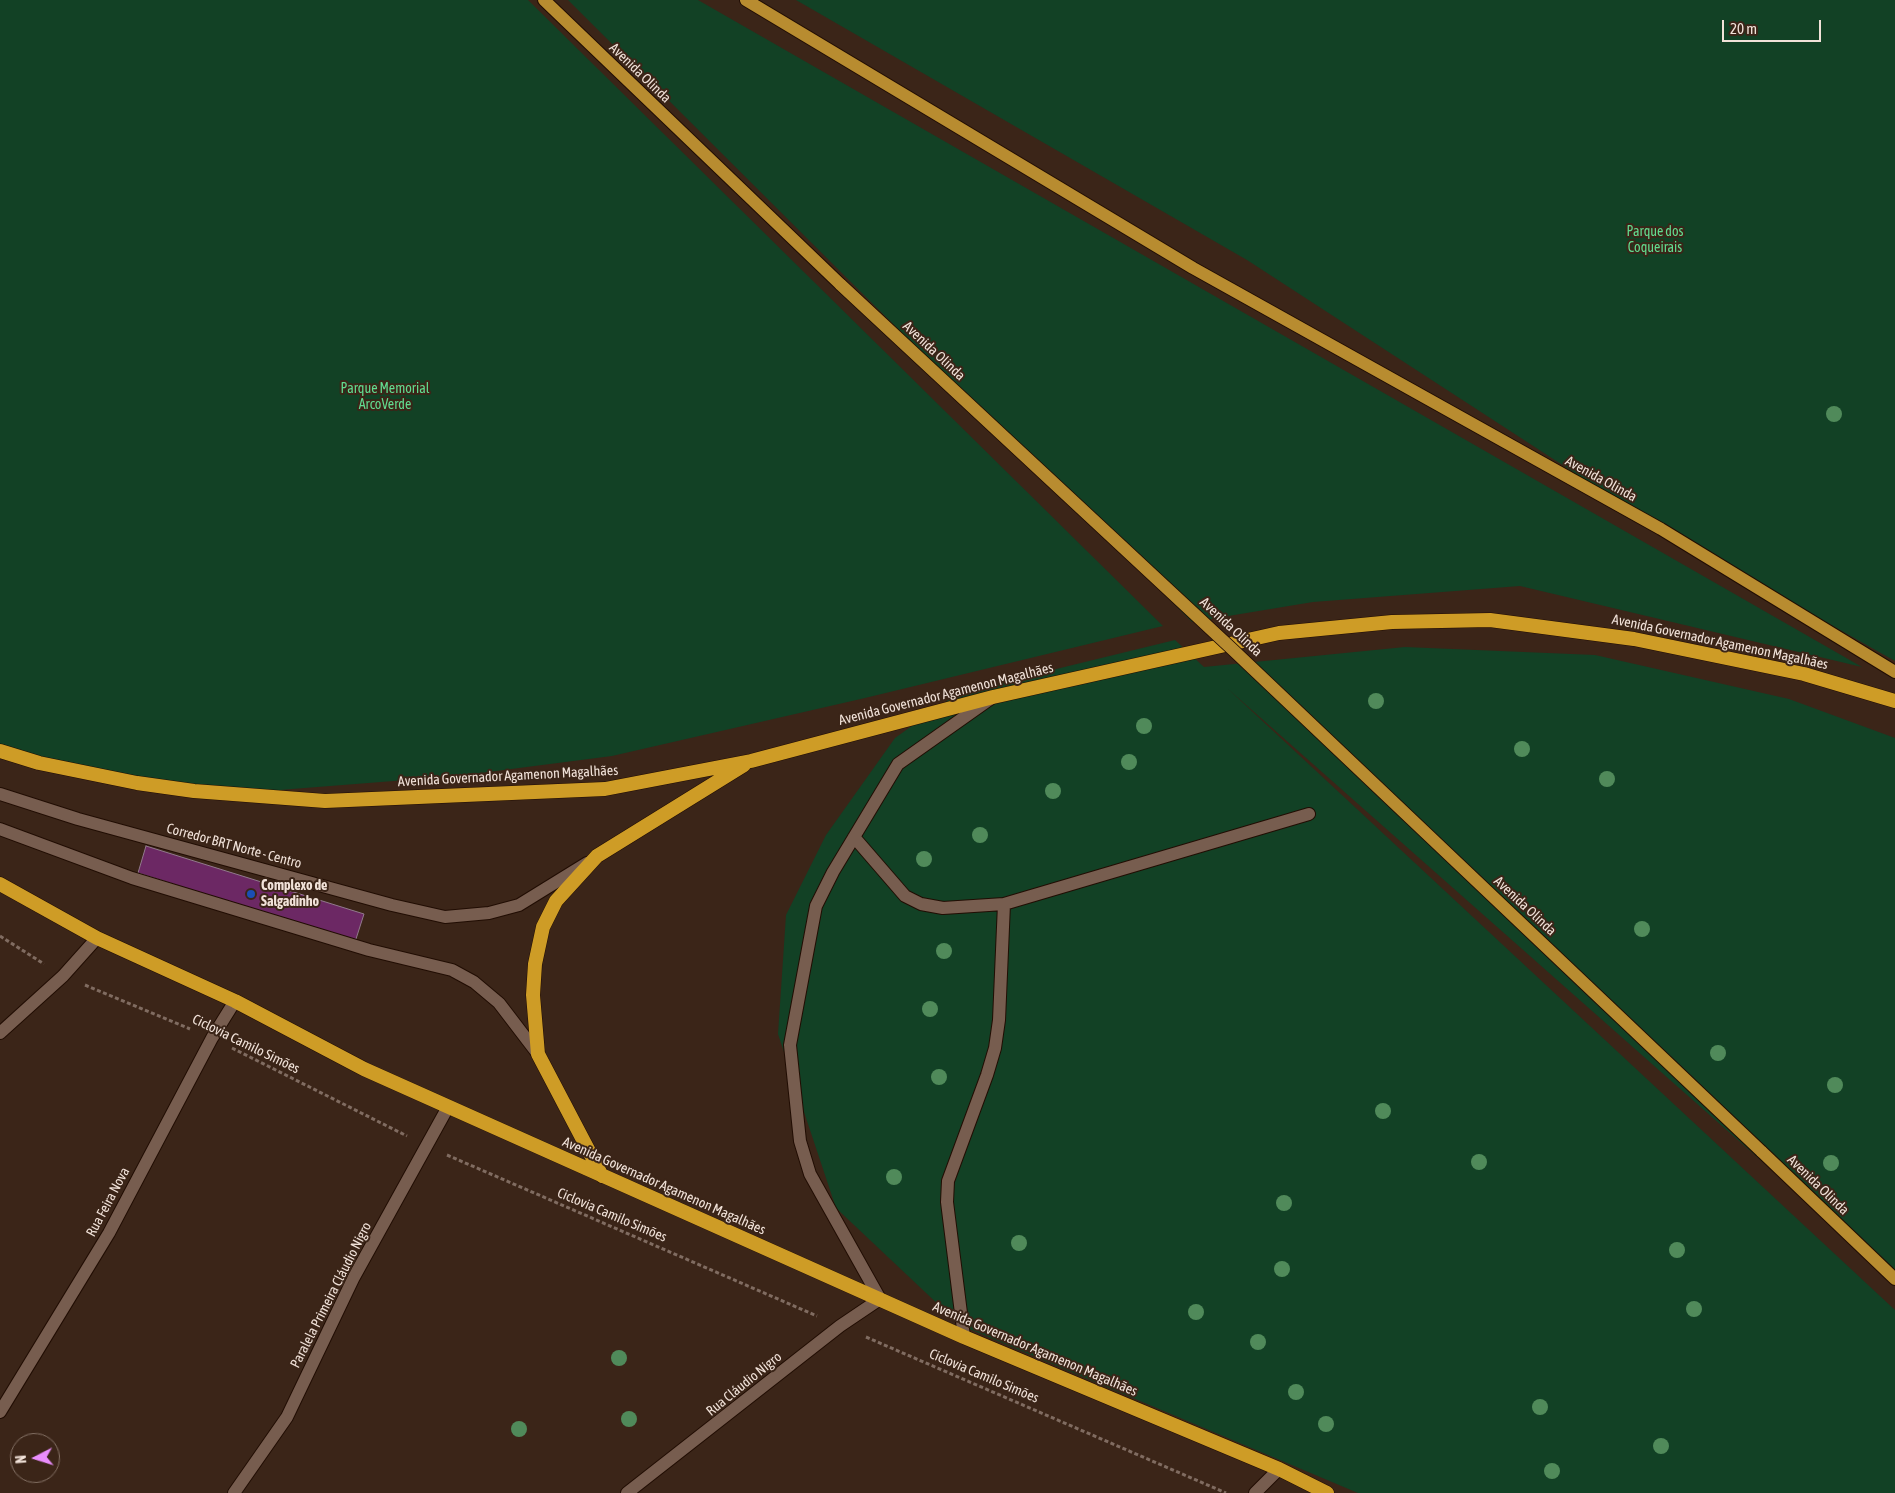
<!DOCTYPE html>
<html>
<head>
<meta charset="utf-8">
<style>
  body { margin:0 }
  #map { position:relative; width:1895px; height:1493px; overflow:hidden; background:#3b2518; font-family:"Asap Condensed",sans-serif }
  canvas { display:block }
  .north { position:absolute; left:10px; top:1433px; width:50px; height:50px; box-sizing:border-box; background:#3b2518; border:1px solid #847165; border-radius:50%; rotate:265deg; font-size:14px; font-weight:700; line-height:20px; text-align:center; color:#f1e2d9 }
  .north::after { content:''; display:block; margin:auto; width:18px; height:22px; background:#ea8dfd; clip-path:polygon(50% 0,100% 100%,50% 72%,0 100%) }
  .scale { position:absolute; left:1722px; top:20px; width:99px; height:22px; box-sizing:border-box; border:2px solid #f1e2d9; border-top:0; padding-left:6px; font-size:15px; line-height:18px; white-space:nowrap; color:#f1e2d9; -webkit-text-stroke:4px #3b2518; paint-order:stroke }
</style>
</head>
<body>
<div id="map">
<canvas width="1895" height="1493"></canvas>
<div class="north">N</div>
<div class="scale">20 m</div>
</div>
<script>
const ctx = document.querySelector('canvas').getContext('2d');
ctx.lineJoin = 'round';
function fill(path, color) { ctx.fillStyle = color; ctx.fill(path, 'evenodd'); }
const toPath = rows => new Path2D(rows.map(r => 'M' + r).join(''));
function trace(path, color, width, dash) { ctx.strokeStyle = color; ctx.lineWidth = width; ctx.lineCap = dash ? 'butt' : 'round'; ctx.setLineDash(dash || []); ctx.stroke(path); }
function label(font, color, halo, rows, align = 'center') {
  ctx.font = font + ' "Asap Condensed",sans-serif'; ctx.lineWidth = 4; ctx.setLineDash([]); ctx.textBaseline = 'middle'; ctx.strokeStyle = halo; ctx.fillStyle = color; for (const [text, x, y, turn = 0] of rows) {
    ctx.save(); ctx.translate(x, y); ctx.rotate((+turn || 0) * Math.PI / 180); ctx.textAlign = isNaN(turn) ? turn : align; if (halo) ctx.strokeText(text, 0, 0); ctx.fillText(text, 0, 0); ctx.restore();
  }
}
fill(toPath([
  [0,0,528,0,1163,626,865,698,612,756,457,776,216,795,23,765,0,754],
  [568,0,698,0,1862,667,1520,586,1313,602,1192,622],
  [796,0,1895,0,1895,661,1661,529,1247,260],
  [1175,640,1204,667,1405,647,1595,655,1789,699,1895,738,1895,1279,1227,688,1895,1310,1895,1493,1358,1493,960,1325,836,1208,778,1034,786,915,826,835,895,738,958,693]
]), '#124125');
const building = toPath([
  [146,846,364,914,355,942,138,873,146,846]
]);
fill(building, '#6c2864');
trace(building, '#927a8d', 1);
const service = toPath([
  [0,794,78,819,392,905,445,917,489,913,519,905,587,863],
  [0,829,132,878,369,950,452,970,474,982,499,1003,538,1054],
  [854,837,905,896,921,904,943,908,1004,904,1309,814],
  [880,1299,810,1174,800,1141,790,1045,816,906,833,872,898,764,990,699],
  [964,1337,947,1202,948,1181,987,1075,995,1048,999,1020,1004,904]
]);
const minor = toPath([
  [0,1033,63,976,97,938],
  [0,1412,109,1233,212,1038,235,1001],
  [234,1493,287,1417,354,1277,448,1107],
  [627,1493,840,1326,880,1299],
  [1255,1493,1279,1469]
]);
const primary = toPath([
  [544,0,841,285],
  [746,0,1193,268,1661,529,1895,672],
  [1761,1151,1895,1279]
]);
const trunk = toPath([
  [0,751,39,763,137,783,194,791,325,801,605,789,751,761,993,697,1279,633,1392,622,1490,620,1634,639,1804,674,1895,701],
  [0,884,97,938,235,1001,364,1069,964,1337,1279,1469,1327,1493],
  [602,1176,538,1054,533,995,535,964,543,927,556,901,597,856,744,765]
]);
trace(service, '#210d03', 14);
trace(minor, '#210d03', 14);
trace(primary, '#210d03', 14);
trace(trunk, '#210d03', 15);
trace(toPath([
  [0,936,44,964],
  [85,985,190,1029],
  [232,1048,407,1136],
  [447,1155,817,1316],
  [866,1337,1226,1493]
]), '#806c61', 3, [4, 2.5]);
trace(service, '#775d4f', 12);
trace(minor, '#775d4f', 12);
trace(primary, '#b88c30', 12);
trace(trunk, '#ce9c26', 14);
const primaryBridge = toPath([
  [841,285,1231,648,1761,1151]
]);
trace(primaryBridge, '#210d03', 14, []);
trace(primaryBridge, '#b88c30', 12);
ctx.fillStyle = '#508a5a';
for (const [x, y] of [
  [1834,414],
  [1376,701],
  [1144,726],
  [1522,749],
  [1129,762],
  [1607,779],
  [1053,791],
  [980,835],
  [924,859],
  [1642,929],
  [944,951],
  [930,1009],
  [1718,1053],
  [939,1077],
  [1835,1085],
  [1383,1111],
  [1479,1162],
  [1831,1163],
  [894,1177],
  [1284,1203],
  [1019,1243],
  [1677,1250],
  [1282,1269],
  [1694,1309],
  [1196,1312],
  [1258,1342],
  [619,1358],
  [1296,1392],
  [1540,1407],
  [629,1419],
  [1326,1424],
  [519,1429],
  [1661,1446],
  [1552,1471]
]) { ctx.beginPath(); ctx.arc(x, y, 8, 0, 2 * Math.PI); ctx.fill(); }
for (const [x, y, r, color] of [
  [251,894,5,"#1a4fb4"]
]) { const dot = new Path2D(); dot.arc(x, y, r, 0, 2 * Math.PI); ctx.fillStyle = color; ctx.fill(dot); trace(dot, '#3b2518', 2); }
label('14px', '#f1e2d9', '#3b2518', [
  ["Avenida Olinda",640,73,44],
  ["Avenida Olinda",934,351,43],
  ["Avenida Olinda",1601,479,29],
  ["Avenida Olinda",1231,627,43],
  ["Avenida Governador Agamenon Magalhães",1720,642,12],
  ["Avenida Governador Agamenon Magalhães",946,694,-14],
  ["Avenida Governador Agamenon Magalhães",508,776,-3],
  ["Corredor BRT Norte - Centro",234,846,15],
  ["Avenida Olinda",1525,906,43],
  ["Ciclovia Camilo Simões",246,1044,26],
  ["Avenida Olinda",1818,1185,44],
  ["Avenida Governador Agamenon Magalhães",664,1186,24],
  ["Rua Feira Nova",108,1202,-62],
  ["Ciclovia Camilo Simões",612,1215,23],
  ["Paralela Primeira Cláudio Nigro",331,1295,-63],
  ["Avenida Governador Agamenon Magalhães",1035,1349,23],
  ["Ciclovia Camilo Simões",984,1376,23],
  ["Rua Cláudio Nigro",744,1384,-39]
]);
label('14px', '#61dc90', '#3b2518', [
  ["Parque dos",1655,232],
  ["Coqueirais",1655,248],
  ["Parque Memorial",385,389],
  ["ArcoVerde",385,405]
]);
label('bold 14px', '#f1e2d9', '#3b2518', [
  ["Complexo de",261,886],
  ["Salgadinho",261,902]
], 'left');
</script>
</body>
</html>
